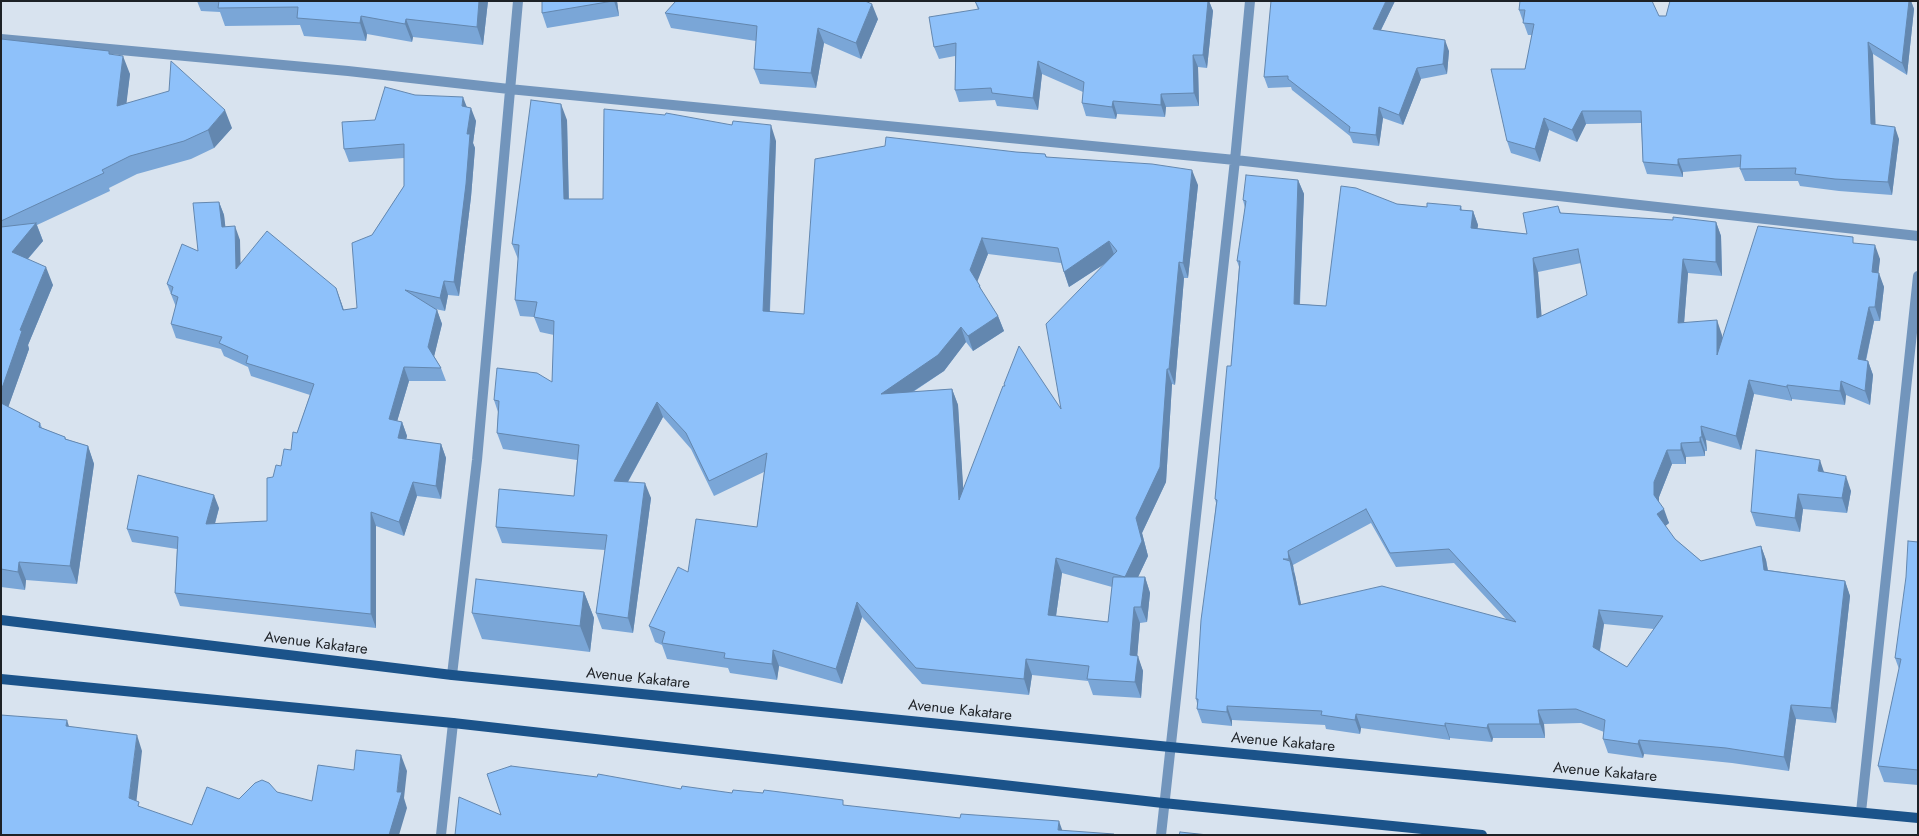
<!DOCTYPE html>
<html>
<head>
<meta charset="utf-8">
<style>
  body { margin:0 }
  #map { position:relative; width:1919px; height:836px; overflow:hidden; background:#d8e3ef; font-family:Jost,sans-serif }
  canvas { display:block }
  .frame { position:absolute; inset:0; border:2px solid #1d2126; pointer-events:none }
</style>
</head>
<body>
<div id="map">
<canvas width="1919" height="836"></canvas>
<div class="frame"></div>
</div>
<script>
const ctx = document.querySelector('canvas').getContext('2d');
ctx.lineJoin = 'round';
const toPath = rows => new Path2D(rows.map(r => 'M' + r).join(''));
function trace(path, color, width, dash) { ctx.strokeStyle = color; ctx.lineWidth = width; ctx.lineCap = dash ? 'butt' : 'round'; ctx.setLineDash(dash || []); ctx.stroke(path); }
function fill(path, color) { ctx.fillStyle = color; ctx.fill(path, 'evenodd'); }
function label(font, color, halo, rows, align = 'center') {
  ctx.font = font + ' Jost,sans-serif'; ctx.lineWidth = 4; ctx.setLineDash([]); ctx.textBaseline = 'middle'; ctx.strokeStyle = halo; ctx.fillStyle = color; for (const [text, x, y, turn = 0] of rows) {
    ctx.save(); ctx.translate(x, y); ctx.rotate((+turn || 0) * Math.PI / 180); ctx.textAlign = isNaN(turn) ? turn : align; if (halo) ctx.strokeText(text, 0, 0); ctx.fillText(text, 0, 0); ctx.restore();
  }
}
trace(toPath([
  [1,39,348,71,509,89,1235,160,1918,236],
  [452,675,477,460,518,1],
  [1861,812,1918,276],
  [441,835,453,723],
  [1161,835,1235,160,1250,1]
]), '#7295bc', 10);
trace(toPath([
  [1,620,452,675,1170,747,1918,818],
  [1,679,453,723,1163,803,1482,835]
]), '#1b538a', 10);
fill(toPath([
  [197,1,488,1,483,45,413,37,412,42,367,34,366,41,304,36,300,25,225,26,220,12,201,11],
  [542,1,617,1,619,16,547,28,542,13],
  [975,1,1209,1,1213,11,1207,68,1198,67,1199,106,1166,107,1165,117,1117,114,1116,119,1086,116,1082,103,1083,92,1042,74,1038,110,997,106,995,100,959,102,955,90,955,56,939,59,934,47,978,10],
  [1395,1,1381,30,1449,51,1447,74,1421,79,1403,125,1383,118,1379,146,1353,143,1350,136,1292,90,1291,87,1268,88,1264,77],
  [1670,1,1911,1,1914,9,1907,75,1873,54,1875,124,1899,139,1892,195,1839,191,1800,186,1798,181,1745,181,1740,169,1741,167,1683,172,1683,177,1647,174,1643,162,1641,123,1586,124,1577,142,1549,130,1540,162,1511,153,1507,141,1525,69,1532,35,1528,35,1519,10,1666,16],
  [665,13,878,19,861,59,824,43,816,88,760,84,754,69,756,41,671,28],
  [1,39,110,54,130,74,126,103,232,128,214,148,191,159,137,174,109,188,110,191,37,225,43,241,28,259,53,285,28,345,29,349,8,407,40,423,42,428,65,437,66,439,88,446,94,464,77,584,26,580,25,590,1,587],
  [415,95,467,107,476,121,473,143,475,148,471,197,459,296,448,295,445,311,435,309,437,310,442,324,434,356,441,368,446,381,409,381,397,421,402,422,407,436,406,440,441,444,446,458,441,499,417,496,404,536,376,526,376,628,180,606,175,593,177,549,132,542,127,529,219,508,215,524,267,521,273,477,281,466,291,450,310,395,251,376,248,367,224,356,221,349,176,338,171,324,176,307,167,284,198,251,219,202,224,215,225,227,240,240,240,263,336,288,344,310,357,308,372,235,404,186,404,158,349,162,344,149,375,120],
  [567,120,569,199,603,199,776,141,770,312,804,314,1016,152,1045,154,1047,157,1198,185,1188,278,1184,278,1175,385,1172,384,1166,482,1142,533,1148,556,1138,577,1145,577,1150,593,1147,622,1140,623,1137,656,1143,671,1141,698,1093,695,1088,681,1032,675,1029,695,922,684,862,617,842,684,779,666,777,680,730,673,728,668,667,659,662,645,655,642,649,626,688,572,757,527,764,472,714,496,691,449,663,417,628,482,651,498,633,633,602,629,596,613,605,550,502,543,496,527,574,496,577,460,503,449,497,433,498,412,494,400,552,382,554,335,540,332,534,317,520,316,515,300,518,259,512,244],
  [988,254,1061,263,1069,287,1106,263,1061,409,1004,384,1005,386,963,490,958,405,952,389,913,392,944,371,966,342,973,351,1004,331,998,316,982,292,980,286,977,281],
  [1062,573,1112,587,1108,622,1056,616],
  [1298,180,1304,194,1300,304,1326,306,1397,204,1427,207,1461,206,1462,210,1473,211,1478,225,1477,228,1527,234,1558,206,1561,213,1673,220,1716,222,1721,236,1722,276,1688,273,1684,322,1722,335,1722,339,1855,243,1880,259,1878,273,1884,287,1880,321,1874,321,1866,361,1868,361,1873,375,1870,405,1846,395,1845,405,1792,399,1792,401,1754,394,1741,450,1706,440,1707,451,1705,451,1705,456,1686,457,1686,464,1672,464,1659,497,1659,502,1669,523,1665,526,1675,539,1701,561,1761,546,1766,560,1768,570,1845,581,1850,596,1836,723,1796,719,1789,771,1732,763,1644,754,1643,758,1608,753,1603,739,1604,732,1581,723,1544,724,1545,738,1493,738,1492,742,1450,738,1450,740,1361,728,1360,734,1326,729,1325,725,1232,720,1232,726,1202,723,1197,709,1197,703,1196,699,1216,503,1215,499,1231,366,1239,267,1237,261,1245,208,1243,200],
  [1581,263,1587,295,1541,316,1538,272],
  [1371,523,1396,567,1454,563,1506,619,1301,604,1293,565],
  [1604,624,1654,629,1627,667,1600,651],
  [1824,472,1851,491,1847,513,1803,509,1800,532,1756,526,1751,512],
  [1918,542,1918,785,1884,782,1878,766,1899,669,1895,658],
  [584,592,594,618,590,652,482,639,472,613]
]), '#7aa6d7');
fill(toPath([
  [479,1,488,1,483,45,477,27],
  [614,1,617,1,619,16],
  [1208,1,1209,1,1213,11,1207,68,1203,55],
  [1386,1,1395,1,1376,40,1373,29],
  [1909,1,1911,1,1914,9,1907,75,1902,63],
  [872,4,878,19,861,59,856,43],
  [361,16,367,34,366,41,360,23],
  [406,19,413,37,412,42,405,24],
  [818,28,824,43,816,88,811,73],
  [1445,40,1449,51,1447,74,1443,64],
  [1868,42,1873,54,1876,136,1871,124],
  [1193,55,1198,67,1199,106,1194,93],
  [123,56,130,74,124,124,117,106],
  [1038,61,1042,74,1038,110,1033,98],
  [1417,68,1421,79,1403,125,1399,115],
  [1161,94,1166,107,1165,117,1161,105],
  [463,97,468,110,462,106],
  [1113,101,1117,114,1116,119,1112,107],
  [561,104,567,120,569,215,564,199],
  [1379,107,1383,118,1379,146,1376,135],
  [471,108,476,121,473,143,475,148,471,197,459,296,454,282,467,134],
  [225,110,232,128,214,148,208,130],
  [1582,111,1586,124,1577,142,1572,130],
  [1544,118,1549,130,1540,162,1535,149],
  [771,125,776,141,769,327,763,311],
  [1895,127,1899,139,1892,195,1888,182],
  [1678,159,1683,172,1683,177,1678,165],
  [1192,170,1198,185,1188,278,1183,263],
  [1298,180,1304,194,1299,318,1294,304],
  [219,202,224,215,227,240,222,227],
  [1473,211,1478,225,1476,242,1471,228],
  [1716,222,1721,236,1722,276,1716,262],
  [36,223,43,241,18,270,12,252],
  [235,226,240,240,241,282,236,269],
  [982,238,988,254,976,285,970,270],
  [1109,241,1115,257,1069,287,1064,272],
  [1875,245,1880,259,1877,286,1872,272],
  [1533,258,1538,272,1543,332,1537,318],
  [1683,259,1688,273,1683,337,1678,323],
  [1179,262,1184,278,1175,385,1169,369],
  [46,267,53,285,28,345,29,349,4,419,1,411,1,391,20,330],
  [1879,273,1884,287,1880,321,1875,307],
  [444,281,448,295,445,311,440,298],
  [336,288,341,302,348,324,343,310],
  [1869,307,1874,321,1863,373,1858,359],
  [437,310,442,324,433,361,428,347],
  [998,316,1004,331,973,351,968,336],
  [1717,320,1722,335,1723,369,1717,355],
  [961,327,966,342,944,371,886,409,881,394],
  [1868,361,1873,375,1870,405,1865,391],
  [404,367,409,381,394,432,389,419],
  [1167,369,1172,384,1166,482,1142,533,1148,556,1131,592,1125,577,1136,518],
  [1749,380,1754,394,1741,450,1736,436],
  [1841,381,1846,395,1845,405,1840,391],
  [1787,385,1792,399,1792,401,1787,387],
  [952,389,958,405,965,516,959,500],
  [657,402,663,417,620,496,614,481],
  [402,422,407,436,402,452,398,438],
  [1701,426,1706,440,1707,451,1702,437],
  [1700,437,1705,451,1705,456,1700,442],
  [1681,443,1686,457,1686,464,1681,450],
  [441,444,446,458,441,499,436,486],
  [88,446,94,464,77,584,70,566],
  [1667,450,1672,464,1659,497,1659,509,1654,495,1654,482],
  [1820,460,1825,475,1818,471],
  [1846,476,1851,491,1847,513,1842,498],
  [413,482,417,496,404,536,399,522],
  [645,483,651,498,633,633,628,618],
  [1798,494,1803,509,1800,532,1795,518],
  [214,495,219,508,211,537,206,524],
  [1664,509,1669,523,1662,529,1657,514],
  [371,512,376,526,376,628,371,614],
  [1761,546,1766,560,1770,584,1764,570],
  [1288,551,1293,565,1294,573,1289,559],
  [1056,558,1062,573,1054,630,1048,615],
  [1290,561,1295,575,1304,619,1299,605],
  [19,562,26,580,25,590,18,572],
  [1145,577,1150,593,1147,622,1141,607],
  [1845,581,1850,596,1836,723,1831,708],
  [584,592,594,618,590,652,580,626],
  [857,602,862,617,842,684,836,669],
  [1134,607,1140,623,1136,671,1130,655],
  [1599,610,1604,624,1598,661,1593,647],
  [773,650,779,666,777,680,772,664],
  [1138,656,1143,671,1141,698,1135,682],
  [1026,659,1032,675,1029,695,1024,679],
  [1791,705,1796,719,1789,771,1784,757],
  [1227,706,1232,720,1232,726,1227,712],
  [1538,710,1544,724,1545,738,1540,724],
  [1356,714,1361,728,1360,734,1355,720],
  [67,720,72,736,66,726],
  [1445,723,1450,738,1450,740,1445,726],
  [1488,724,1493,738,1492,742,1487,728],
  [137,735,142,751,135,814,129,798],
  [1639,740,1644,754,1643,758,1638,744],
  [401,755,407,771,404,798,407,808,399,835,389,835,397,792],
  [1059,821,1064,835,1058,830]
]), '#6387af');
const building = toPath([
  [219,1,479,1,477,27,406,19,405,24,361,16,360,23,297,18,298,7,218,8,219,1],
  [542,1,613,1,542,13,542,1],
  [676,1,865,1,872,4,856,43,818,28,811,73,754,69,757,26,665,13,676,1],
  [975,1,1208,1,1203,55,1193,55,1194,93,1161,94,1161,105,1113,101,1112,107,1082,103,1084,82,1038,61,1033,98,992,93,991,88,955,90,956,43,934,47,929,17,979,9,975,1],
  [1271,1,1386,1,1373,29,1445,40,1443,64,1417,68,1399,115,1379,107,1376,135,1349,132,1350,127,1288,79,1288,76,1264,77,1271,1],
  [1520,1,1652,1,1659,16,1666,16,1670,1,1909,1,1902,63,1868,42,1871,124,1895,127,1888,182,1835,179,1795,174,1796,168,1740,169,1741,155,1678,159,1678,165,1643,162,1641,111,1582,111,1572,130,1544,118,1535,149,1507,141,1491,69,1525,69,1534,24,1523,23,1525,10,1519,10,1520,1],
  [1,39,109,51,109,54,123,56,117,106,169,91,171,61,225,110,208,130,184,141,130,156,102,170,104,173,1,221,1,39],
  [385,87,415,95,463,97,462,106,471,108,467,134,470,134,466,184,454,282,444,281,440,298,405,290,437,310,428,347,441,368,404,367,389,419,402,422,398,438,441,444,436,486,413,482,399,522,371,512,371,614,175,593,178,537,127,529,138,475,214,495,206,524,267,521,267,478,273,477,276,465,281,466,284,449,291,450,293,432,297,433,314,384,246,363,248,356,219,343,222,337,171,324,178,297,171,294,173,287,167,284,182,244,198,251,193,203,219,202,222,227,235,226,236,269,267,231,336,288,343,310,357,308,352,243,372,235,404,186,404,144,344,149,342,122,375,120,385,87],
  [531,100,561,104,564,199,603,199,604,109,665,115,666,113,732,125,733,121,771,125,763,311,804,314,815,159,885,146,886,137,1016,152,1045,154,1046,157,1152,164,1192,170,1183,263,1179,262,1169,369,1167,369,1160,467,1136,518,1142,541,1125,577,1056,558,1048,615,1108,622,1113,577,1145,577,1141,607,1134,607,1130,655,1138,656,1135,682,1087,679,1089,666,1026,659,1024,679,916,668,857,602,836,669,773,650,772,664,724,658,725,653,662,643,665,632,649,626,678,567,688,572,696,519,757,527,767,453,709,481,686,433,657,402,614,481,645,483,628,618,596,613,607,535,496,527,499,489,574,496,579,445,497,433,499,401,494,400,497,368,537,373,552,382,554,321,534,317,537,302,515,300,519,245,512,244,531,100],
  [982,238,1058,248,1064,272,1109,241,1117,251,1046,324,1061,409,1019,346,1004,384,1005,386,1003,386,959,500,952,389,881,394,938,355,961,327,968,336,998,316,979,286,980,286,970,270,982,238],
  [1246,175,1298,180,1294,304,1326,306,1341,186,1356,188,1397,204,1427,207,1427,203,1461,206,1460,210,1473,211,1471,228,1527,234,1523,213,1558,206,1560,213,1673,220,1673,217,1716,222,1716,262,1683,259,1678,323,1717,320,1717,355,1758,226,1853,237,1853,243,1875,245,1872,272,1879,273,1875,307,1869,307,1858,359,1868,361,1865,391,1841,381,1840,391,1787,385,1787,387,1749,380,1736,436,1701,426,1702,437,1700,437,1700,442,1681,443,1681,450,1667,450,1654,482,1654,495,1664,509,1657,514,1675,539,1701,561,1761,546,1764,570,1845,581,1831,708,1791,705,1784,757,1726,748,1639,740,1638,744,1603,739,1605,720,1576,709,1538,710,1540,724,1488,724,1487,728,1445,723,1445,726,1356,714,1355,720,1321,715,1322,711,1227,706,1227,712,1197,709,1198,699,1196,699,1201,620,1217,500,1215,499,1227,366,1231,366,1240,261,1237,261,1246,201,1243,200,1246,175],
  [1578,249,1587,295,1537,318,1533,258,1578,249],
  [1366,509,1390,553,1449,549,1516,622,1382,586,1299,605,1290,561,1283,559,1289,559,1288,551,1366,509],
  [1599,610,1663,616,1627,667,1593,647,1599,610],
  [36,223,12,252,46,267,20,330,22,331,1,391,1,227,36,223],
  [1,403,40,423,39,427,65,437,65,439,88,446,70,566,19,562,18,572,1,569,1,403],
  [1756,450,1820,460,1818,471,1846,476,1842,498,1798,494,1795,518,1751,512,1756,450],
  [1908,541,1918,542,1918,770,1878,766,1901,659,1895,658,1906,577,1908,541],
  [476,579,584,592,580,626,472,613,476,579],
  [1,715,67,720,66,726,137,735,129,798,139,802,138,806,192,825,207,787,239,799,255,783,262,780,269,783,277,792,312,801,318,765,354,770,356,750,401,755,397,792,402,792,389,835,1,835,1,715],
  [511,766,597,777,598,774,681,789,682,786,732,793,733,790,763,793,764,790,843,800,843,805,960,818,961,814,1059,821,1058,830,1114,834,1114,835,455,835,459,797,501,815,487,774,511,766],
  [1180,832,1208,835,1179,835,1180,832]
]);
fill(building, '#8ec1fa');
trace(building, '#6387af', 1);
label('15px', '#1d2126', '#d8e3ef', [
  ["Avenue Kakatare",316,644,7],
  ["Avenue Kakatare",638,679,6],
  ["Avenue Kakatare",960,711,6],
  ["Avenue Kakatare",1283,743,5],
  ["Avenue Kakatare",1605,773,5]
]);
</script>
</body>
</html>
